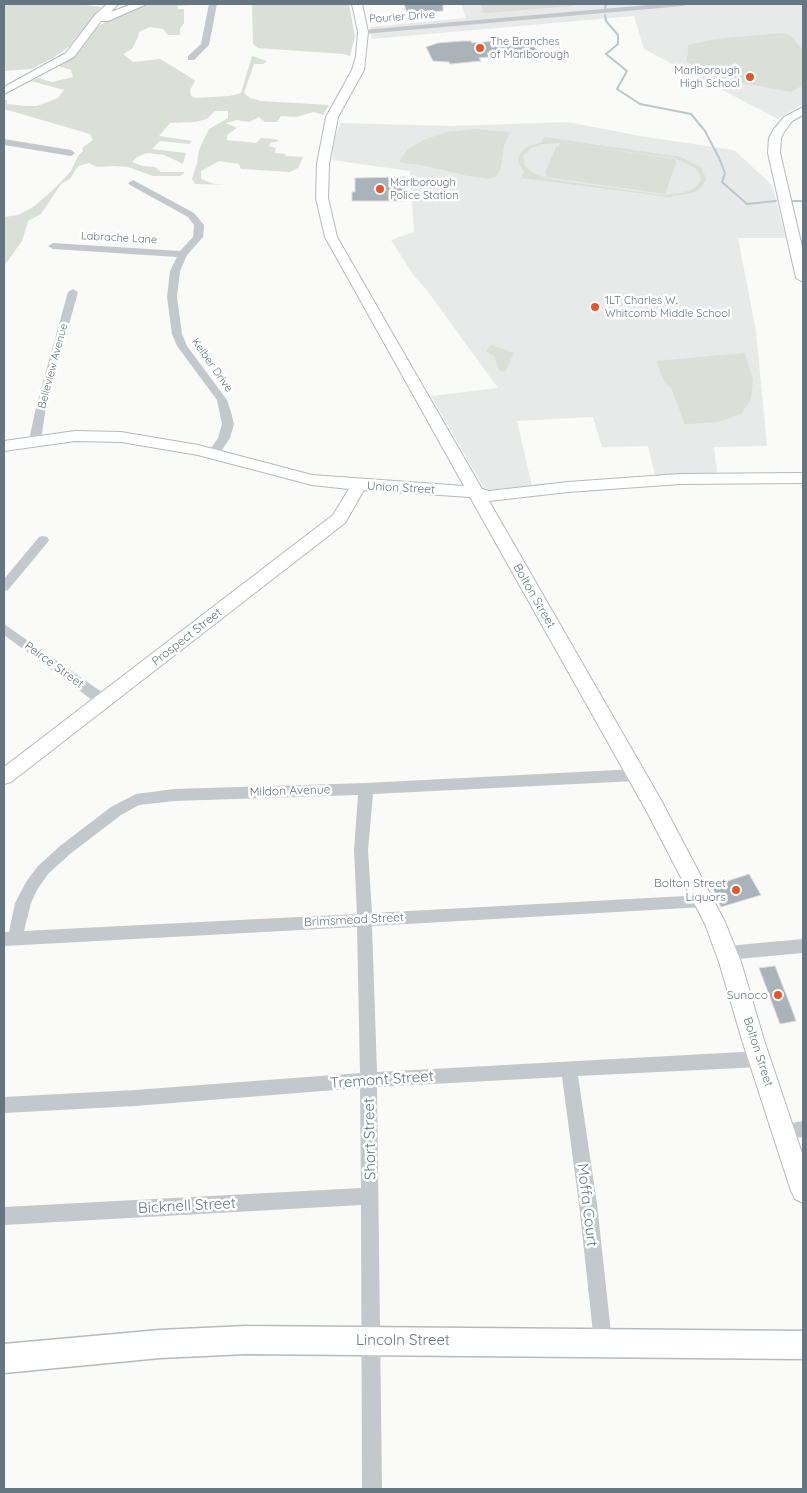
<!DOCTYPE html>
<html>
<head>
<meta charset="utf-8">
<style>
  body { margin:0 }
  #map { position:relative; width:807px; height:1493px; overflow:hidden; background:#fafaf8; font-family:Quicksand,sans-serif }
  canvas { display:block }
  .frame { position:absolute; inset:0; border:5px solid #657683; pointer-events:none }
</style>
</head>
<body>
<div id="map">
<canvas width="807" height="1493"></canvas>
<div class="frame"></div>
</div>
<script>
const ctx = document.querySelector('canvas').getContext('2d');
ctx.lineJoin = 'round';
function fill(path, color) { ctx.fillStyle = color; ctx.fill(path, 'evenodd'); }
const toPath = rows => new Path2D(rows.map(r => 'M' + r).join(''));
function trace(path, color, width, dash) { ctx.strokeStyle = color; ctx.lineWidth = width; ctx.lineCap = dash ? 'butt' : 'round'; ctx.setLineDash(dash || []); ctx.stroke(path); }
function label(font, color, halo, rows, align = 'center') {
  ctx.font = font + ' Quicksand,sans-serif'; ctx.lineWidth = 5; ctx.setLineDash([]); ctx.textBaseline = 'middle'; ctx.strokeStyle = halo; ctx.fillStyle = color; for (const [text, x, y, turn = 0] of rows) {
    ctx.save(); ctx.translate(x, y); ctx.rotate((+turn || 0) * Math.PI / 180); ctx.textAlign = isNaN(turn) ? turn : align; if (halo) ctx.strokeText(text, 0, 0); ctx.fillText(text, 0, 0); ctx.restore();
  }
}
fill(toPath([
  [461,4,803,4,803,104,778,119,644,49,634,16,372,39,370,27,466,18],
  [568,122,640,136,734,150,772,185,786,238,738,238,756,331,767,446,714,447,717,473,655,475,648,446,602,447,593,417,517,421,532,486,490,490,484,488,431,396,498,388,426,289,414,276,391,240,414,232,410,171,332,160,335,137,341,123,451,126]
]), '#e8e9e9');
fill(toPath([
  [4,4,79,4,101,7,70,46,53,58,31,69,4,71],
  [153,4,204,4,178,6,178,9,184,9,184,23,180,29,180,35,168,35,163,29,150,27,139,32,138,37,132,49,123,54,133,62,160,59,185,74,195,81,190,90,191,96,195,98,229,96,241,93,252,56,267,61,263,64,254,64,244,93,250,98,261,101,329,105,323,115,314,112,296,117,281,116,277,122,265,122,259,117,249,122,237,120,226,123,237,128,227,135,227,140,256,143,261,138,276,139,279,141,270,143,269,146,276,148,275,153,286,154,285,156,303,157,301,162,298,168,290,172,241,169,239,164,219,161,201,171,201,179,214,184,227,185,195,184,192,179,197,163,199,150,204,139,209,129,228,118,228,111,215,111,207,119,195,122,170,123,159,136,192,141,189,144,160,141,152,149,186,153,183,164,164,155,147,153,137,157,132,162,143,166,155,167,161,172,185,172,180,176,153,176,128,167,114,166,97,167,89,163,78,166,70,179,61,184,41,214,28,221,22,241,4,266,4,217,18,215,33,207,52,191,71,171,78,156,83,151,82,148,93,140,90,134,4,109,4,100,7,100,7,104,26,106,37,106,58,98,64,90,31,81,38,78,52,82,73,77,71,70,58,66,75,55,97,27,113,17,128,10],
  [252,4,349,4,355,36,350,56,344,54,258,48,253,44],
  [480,4,572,4,572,6,487,13,483,12],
  [782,33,790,35,803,50,803,85,791,92,733,81,687,62,688,45,716,39],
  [474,129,510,132,504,145,501,167,496,177,489,179,468,176,426,166,399,162,408,149,426,139,448,132],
  [544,137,681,157,700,167,704,173,706,180,702,186,695,192,670,197,521,178,524,171,518,162,519,155,527,147,542,142],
  [561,143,674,158,694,167,699,173,701,179,698,185,691,190,681,193,663,195,549,179,533,173,524,165,523,156,531,148,544,144],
  [560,143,675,159,676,163,665,194,546,177,547,173,545,173,556,147,558,147],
  [491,345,514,353,505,372,499,370,494,356,486,351],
  [745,353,753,379,751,399,741,414,718,422,685,424,671,388,665,383,656,361]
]), '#dadfd7');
trace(toPath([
  [605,8,606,4],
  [605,15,606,21,618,35,618,44,606,54,627,71,617,89,640,104,691,114,705,131,719,158,725,173,722,182,747,204,776,201],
  [793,201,803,201]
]), '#bbc7cb', 2);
const building = toPath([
  [404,4,443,4,443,11,407,13,404,4],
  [529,38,539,54,523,55,520,50,487,53,489,57,479,58,481,61,450,64,449,62,433,61,426,47,438,43,462,41,471,41,472,43,529,38],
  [405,177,406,201,352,201,352,192,355,192,355,178,405,177],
  [749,874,761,895,721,907,712,886,749,874],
  [775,966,791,1007,796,1021,780,1024,759,968,775,966]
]);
fill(building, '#aab3b9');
trace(building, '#dcdcda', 1);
const secondary = toPath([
  [107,4,118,4,111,12,132,4,147,4,108,21,101,21,74,57,4,94,4,87,66,53,95,15,107,4],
  [352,4,362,4,368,32,364,70,338,117,329,164,328,198,337,237,482,489,489,491,568,482,680,474,803,473,803,483,680,484,568,492,489,501,661,800,725,922,741,962,764,1040,803,1156,803,1203,795,1199,791,1191,742,1040,719,962,705,924,647,812,470,497,364,490,345,523,11,782,4,784,4,767,333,515,349,489,312,485,198,455,121,442,75,441,4,451,4,441,75,431,121,432,198,445,312,475,464,486,325,237,316,198,317,164,326,117,352,70,356,56,358,32,352,4],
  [803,107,803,115,792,121,784,132,781,138,780,153,803,251,803,282,796,278,768,153,769,138,774,129,784,117,803,107]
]);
const primary = toPath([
  [246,1326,803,1331,803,1359,246,1354,160,1358,4,1373,4,1344,160,1330,246,1326]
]);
trace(secondary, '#b3babf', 2);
trace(primary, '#b5babe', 3);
fill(toPath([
  [209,4,217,4,209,45,194,60,188,60,188,56,201,44,209,4],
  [660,4,687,4,683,6,363,34,359,32,363,30,660,4],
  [4,139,71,150,75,153,71,156,4,145,4,139],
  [133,180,194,213,204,225,203,237,187,255,180,271,177,297,182,334,187,346,227,400,231,412,234,424,230,438,217,457,209,457,207,454,218,438,222,424,217,400,177,346,172,334,167,297,170,271,177,257,53,249,48,246,53,243,180,251,193,237,194,225,188,217,130,185,128,183,133,180],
  [73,289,78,292,46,407,41,440,35,444,29,440,36,407,68,292,73,289],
  [43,536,47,537,49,540,47,543,8,590,4,591,4,579,39,537,43,536],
  [4,624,109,697,111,701,109,705,99,705,4,635,4,624],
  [636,769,641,771,643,775,641,779,636,781,373,794,368,850,372,913,704,895,709,896,712,901,709,906,704,907,372,926,377,1072,760,1051,766,1054,768,1059,766,1064,760,1067,578,1076,597,1204,612,1342,610,1349,603,1351,596,1349,594,1342,579,1204,562,1077,377,1087,382,1489,362,1489,361,1205,4,1225,4,1207,361,1188,360,1088,135,1106,4,1113,4,1097,135,1090,360,1073,357,927,4,946,4,932,9,932,15,903,26,882,38,866,60,846,111,807,136,794,174,789,366,783,636,769],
  [358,795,354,850,357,914,24,931,31,903,37,890,48,874,70,854,121,815,139,805,174,801,358,795],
  [803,939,803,953,727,960,722,958,719,953,722,948,727,946,803,939],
  [803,1121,803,1137,785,1139,779,1137,777,1131,779,1125,803,1121]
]), '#c3c8cc');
fill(secondary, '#fff');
fill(primary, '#fff');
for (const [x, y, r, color] of [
  [480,48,5,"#e4572e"],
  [750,77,5,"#e4572e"],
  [380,189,5,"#e4572e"],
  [595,307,5,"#e4572e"],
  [736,890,5,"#e4572e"],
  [778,995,5,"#e4572e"]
]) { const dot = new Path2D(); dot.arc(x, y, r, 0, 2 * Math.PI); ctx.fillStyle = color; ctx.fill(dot); trace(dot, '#fff', 2); }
label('11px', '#657683', '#fff', [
  ["Pourier Drive",402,17,-4],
  ["Labrache Lane",119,238,3],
  ["Kelber Drive",212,365,55],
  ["Belleview Avenue",53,366,-75]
]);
label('11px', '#657683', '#fff', [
  ["The Branches",490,42],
  ["of Marlborough",490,55],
  ["Marlborough",740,71,"right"],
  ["High School",740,84,"right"],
  ["Marlborough",390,183],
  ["Police Station",390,196],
  ["1LT Charles W.",605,301],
  ["Whitcomb Middle School",605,314]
], 'left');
label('12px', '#657683', '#fff', [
  ["Union Street",401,488,3],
  ["Bolton Street",534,596,60],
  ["Prospect Street",187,637,-38],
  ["Peirce Street",54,665,36],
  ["Mildon Avenue",290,791,-2],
  ["Brimsmead Street",354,920,-3],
  ["Bolton Street",758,1052,72]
]);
label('12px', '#657683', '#fff', [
  ["Bolton Street",726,883],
  ["Liquors",726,897],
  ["Sunoco",768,995]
], 'right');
label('15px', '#657683', '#fff', [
  ["Tremont Street",382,1080,-4],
  ["Short Street",370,1139,-91],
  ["Moffa Court",587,1205,83],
  ["Bicknell Street",187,1206,-3],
  ["Lincoln Street",403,1340]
]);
</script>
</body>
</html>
